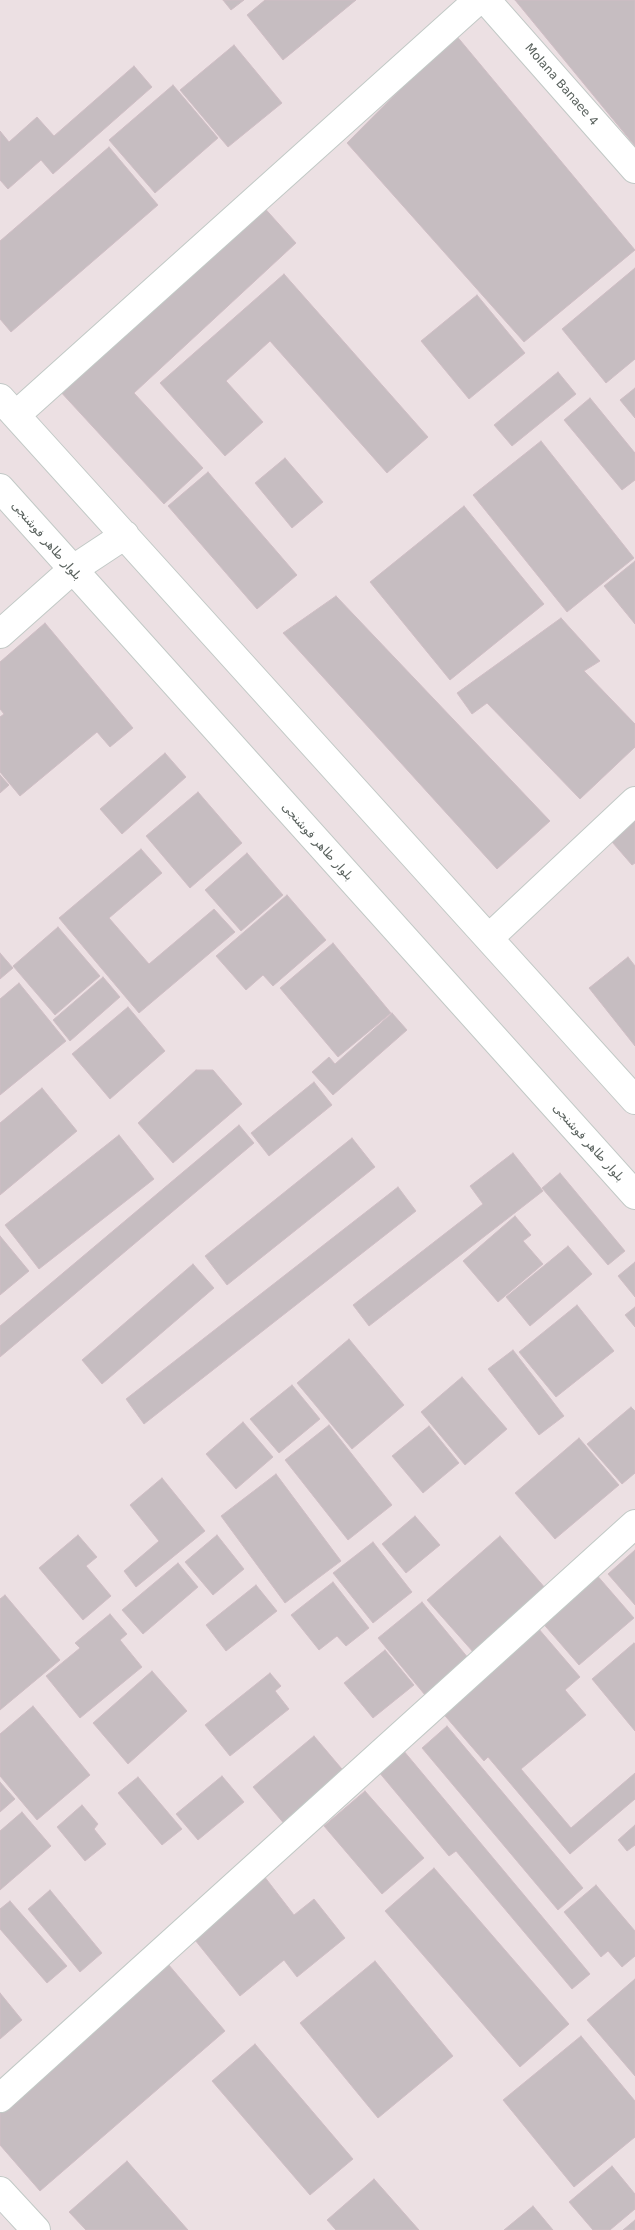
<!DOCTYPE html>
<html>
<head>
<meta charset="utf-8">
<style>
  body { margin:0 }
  canvas { display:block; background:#ece0e3 }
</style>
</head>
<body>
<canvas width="635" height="2230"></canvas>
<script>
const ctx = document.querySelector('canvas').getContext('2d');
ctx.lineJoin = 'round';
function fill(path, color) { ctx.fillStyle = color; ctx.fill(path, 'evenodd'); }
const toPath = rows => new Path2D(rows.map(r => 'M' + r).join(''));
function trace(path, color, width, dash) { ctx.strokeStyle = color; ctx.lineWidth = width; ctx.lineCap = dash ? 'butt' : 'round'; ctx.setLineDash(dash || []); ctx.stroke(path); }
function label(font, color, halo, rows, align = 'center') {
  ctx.font = font + ' "DejaVu Sans",Cairo,sans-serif'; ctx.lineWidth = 4; ctx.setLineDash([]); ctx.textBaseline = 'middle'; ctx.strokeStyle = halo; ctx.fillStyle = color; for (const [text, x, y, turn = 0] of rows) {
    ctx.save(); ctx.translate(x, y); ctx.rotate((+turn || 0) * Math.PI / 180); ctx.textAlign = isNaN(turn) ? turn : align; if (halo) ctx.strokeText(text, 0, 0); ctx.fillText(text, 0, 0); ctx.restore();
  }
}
const building = toPath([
  [223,0,244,0,231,10,223,0],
  [265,0,356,0,283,60,247,15,265,0],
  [515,0,635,0,635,146,515,0],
  [455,34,635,250,524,342,347,143,455,34],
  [234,45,282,103,228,147,180,90,234,45],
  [134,66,152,87,53,174,41,160,8,189,0,180,0,131,9,142,37,117,54,136,134,66],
  [173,85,218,138,155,193,109,140,173,85],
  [109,147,158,205,11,332,0,319,0,241,109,147],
  [260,203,296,243,134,393,203,468,164,504,58,389,260,203],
  [635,268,635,359,606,383,562,329,635,268],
  [284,274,428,437,387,473,270,341,226,381,263,422,225,456,160,383,284,274],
  [477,295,525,353,469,399,421,341,477,295],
  [558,372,576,394,512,446,494,425,558,372],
  [635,388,635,418,620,400,635,388],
  [590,398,635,453,635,480,622,490,564,420,590,398],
  [541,441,634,558,567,612,473,495,541,441],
  [285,458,323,502,292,528,255,483,285,458],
  [208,472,297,575,257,609,168,506,208,472],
  [464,506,544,604,450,680,370,582,464,506],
  [635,561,635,624,604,586,635,561],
  [336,596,550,821,497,869,283,633,336,596],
  [561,618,600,661,584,671,635,724,635,747,580,799,487,703,472,714,457,693,561,618],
  [45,623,133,728,110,747,97,732,20,796,0,772,0,717,4,714,0,709,0,662,45,623],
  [165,753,186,777,122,834,100,809,165,753],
  [0,775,9,785,0,793,0,775],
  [198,792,242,843,190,888,146,836,198,792],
  [635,811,635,863,632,865,606,835,635,811],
  [141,849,162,873,109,918,149,964,214,909,235,932,139,1013,59,918,141,849],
  [247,853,283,895,241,931,205,890,247,853],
  [287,895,326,940,273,986,263,975,246,990,216,956,287,895],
  [58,927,100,976,55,1015,13,966,58,927],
  [333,943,391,1013,338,1057,280,988,333,943],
  [0,953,13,968,0,979,0,953],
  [628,957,635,966,635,1046,589,988,628,957],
  [103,977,120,997,70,1041,53,1020,103,977],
  [19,983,66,1041,0,1095,0,999,19,983],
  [128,1007,165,1051,110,1099,72,1054,128,1007],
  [392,1013,407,1030,333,1095,312,1072,329,1057,335,1064,392,1013],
  [196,1070,213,1070,242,1104,173,1163,138,1123,196,1070],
  [314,1082,332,1105,269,1156,251,1133,314,1082],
  [42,1088,77,1131,0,1195,0,1123,42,1088],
  [239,1125,254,1143,0,1357,0,1326,239,1125],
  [119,1135,154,1179,39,1269,5,1225,119,1135],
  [352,1138,375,1167,227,1285,205,1256,352,1138],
  [513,1153,543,1191,369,1326,353,1305,483,1204,470,1186,513,1153],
  [560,1173,625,1251,608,1265,542,1188,560,1173],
  [398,1187,416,1211,144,1424,126,1399,398,1187],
  [515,1216,531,1235,523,1241,543,1264,498,1302,463,1261,515,1216],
  [0,1236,29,1271,0,1295,0,1236],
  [568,1246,592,1274,530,1326,506,1297,568,1246],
  [635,1262,635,1297,618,1276,635,1262],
  [193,1264,214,1288,102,1384,82,1360,193,1264],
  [577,1305,614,1351,556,1397,519,1352,577,1305],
  [635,1307,635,1327,625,1315,635,1307],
  [349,1339,404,1405,352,1449,297,1383,349,1339],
  [513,1350,564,1416,539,1435,488,1369,513,1350],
  [462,1377,507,1429,465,1465,421,1412,462,1377],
  [292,1385,320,1419,279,1453,250,1419,292,1385],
  [631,1407,635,1411,635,1473,622,1484,587,1444,631,1407],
  [243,1422,273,1457,236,1489,206,1454,243,1422],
  [329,1425,392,1505,348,1540,285,1460,329,1425],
  [429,1426,459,1463,423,1493,392,1456,429,1426],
  [579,1438,619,1485,555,1539,515,1493,579,1438],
  [276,1474,341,1561,285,1603,221,1516,276,1474],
  [162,1478,205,1531,136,1587,124,1571,159,1541,130,1505,162,1478],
  [415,1516,440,1545,406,1573,382,1544,415,1516],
  [78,1535,97,1557,86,1566,111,1596,83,1620,39,1568,78,1535],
  [217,1535,244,1569,213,1595,185,1562,217,1535],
  [500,1536,546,1589,474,1653,427,1600,500,1536],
  [373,1542,412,1592,373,1623,333,1573,373,1542],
  [635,1550,635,1605,608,1574,635,1550],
  [178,1563,198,1587,143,1634,122,1610,178,1563],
  [595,1573,634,1618,579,1665,540,1620,595,1573],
  [333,1582,369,1628,346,1646,337,1636,319,1650,291,1615,333,1582],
  [256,1585,277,1611,226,1651,206,1625,256,1585],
  [5,1595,60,1660,0,1710,0,1599,5,1595],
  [422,1602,469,1659,425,1695,378,1638,422,1602],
  [110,1614,127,1634,120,1640,142,1667,80,1718,46,1676,80,1648,75,1643,110,1614],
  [538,1628,580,1677,565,1690,586,1715,521,1769,571,1828,635,1773,635,1799,570,1854,488,1757,484,1761,440,1710,538,1628],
  [634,1643,635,1644,635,1731,592,1679,634,1643],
  [385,1650,414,1685,373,1718,344,1683,385,1650],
  [152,1671,187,1711,128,1764,93,1723,152,1671],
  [270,1673,281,1686,275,1691,289,1709,230,1756,205,1725,270,1673],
  [33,1706,90,1775,37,1820,0,1776,0,1734,33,1706],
  [447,1726,583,1888,558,1910,422,1748,447,1726],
  [314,1736,347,1775,286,1826,253,1787,314,1736],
  [403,1750,590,1974,572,1989,456,1851,449,1856,378,1771,403,1750],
  [222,1776,244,1802,198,1840,176,1814,222,1776],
  [138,1777,182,1829,162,1845,118,1793,138,1777],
  [0,1782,15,1799,0,1812,0,1782],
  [365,1791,424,1858,382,1894,324,1826,365,1791],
  [82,1805,98,1824,94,1829,106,1844,85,1861,57,1827,82,1805],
  [22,1812,51,1846,0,1890,0,1831,22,1812],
  [635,1825,635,1845,627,1851,618,1840,635,1825],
  [434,1868,569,2024,520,2067,385,1911,434,1868],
  [264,1876,294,1915,314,1899,345,1938,297,1977,284,1960,240,1996,191,1935,264,1876],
  [596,1885,635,1931,635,1956,622,1967,608,1951,601,1957,564,1912,596,1885],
  [50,1890,102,1953,80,1972,28,1909,50,1890],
  [10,1901,67,1966,47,1983,0,1929,0,1909,10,1901],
  [375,1961,453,2056,378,2118,300,2023,375,1961],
  [168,1964,225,2031,40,2191,0,2145,0,2109,168,1964],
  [635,1979,635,2076,587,2020,635,1979],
  [0,1993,22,2020,0,2039,0,1993],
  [581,2036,635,2101,635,2137,574,2187,503,2100,581,2036],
  [255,2044,353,2159,310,2195,212,2081,255,2044],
  [127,2161,188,2230,86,2230,69,2212,127,2161],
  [612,2166,635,2194,635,2209,610,2230,593,2230,569,2202,612,2166],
  [374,2179,419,2230,336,2230,327,2220,374,2179],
  [533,2206,553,2230,504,2230,533,2206],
  [635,2220,635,2230,623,2230,635,2220]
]);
fill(building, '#c6bdc1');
trace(building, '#d0bec5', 1);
const minor = toPath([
  [486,0,635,169],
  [0,398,635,1100],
  [16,415,478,0],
  [0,488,635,1195],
  [0,634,72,570,125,535],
  [489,938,635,801],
  [0,2098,635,1524],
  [0,2191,36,2230]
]);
trace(minor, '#c2c9c6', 30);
trace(minor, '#fff', 28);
label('12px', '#59615d', '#fff', [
  ["Molana Banaee 4",561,85,49],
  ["بلوار طاهر فوشنجی",46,541,49],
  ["بلوار طاهر فوشنجی",317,842,48],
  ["بلوار طاهر فوشنجی",588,1143,48]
]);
</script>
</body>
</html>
